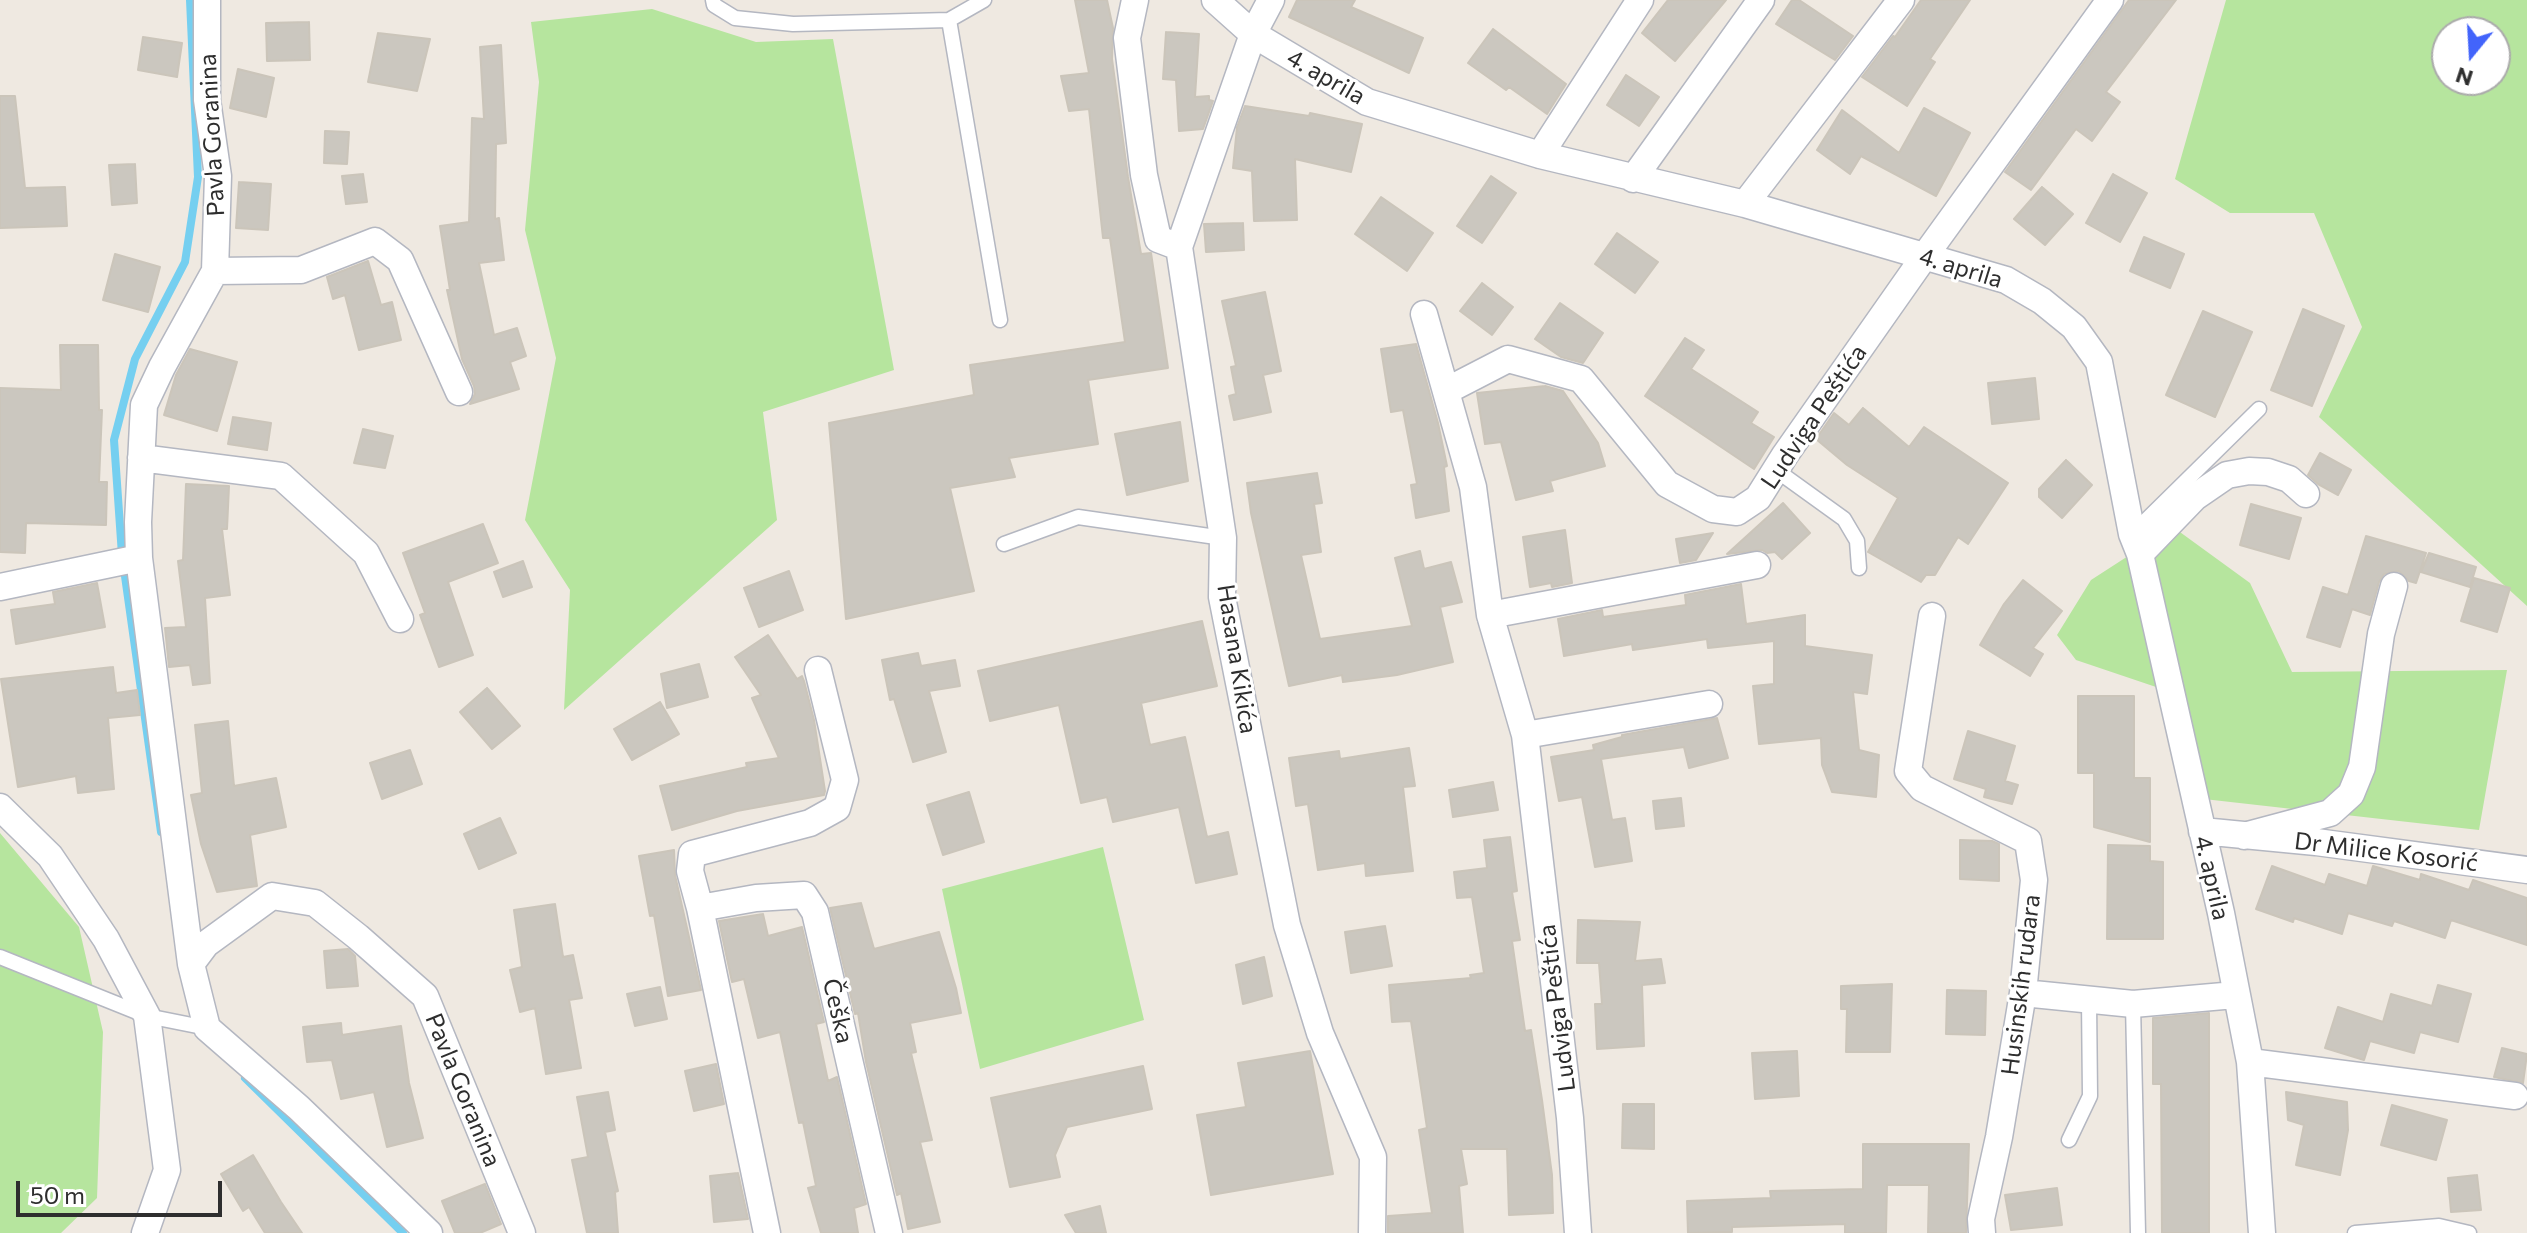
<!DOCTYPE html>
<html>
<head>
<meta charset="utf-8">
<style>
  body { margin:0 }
  #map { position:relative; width:2527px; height:1233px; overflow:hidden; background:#efe9e1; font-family:Commissioner,sans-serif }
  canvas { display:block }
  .north { position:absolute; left:2431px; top:16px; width:80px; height:80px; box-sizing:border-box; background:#fff; border:2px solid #ababab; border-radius:50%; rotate:198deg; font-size:22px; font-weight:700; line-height:32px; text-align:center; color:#2e2e2e }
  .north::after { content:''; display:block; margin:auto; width:28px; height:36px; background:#4264fb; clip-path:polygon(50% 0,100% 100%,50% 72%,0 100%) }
  .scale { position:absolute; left:16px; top:1181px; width:206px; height:36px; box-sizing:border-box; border:4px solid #2e2e2e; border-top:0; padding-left:10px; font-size:24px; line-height:28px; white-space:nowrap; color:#2e2e2e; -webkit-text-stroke:6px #fff; paint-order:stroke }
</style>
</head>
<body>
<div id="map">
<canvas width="2527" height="1233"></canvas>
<div class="north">N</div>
<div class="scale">50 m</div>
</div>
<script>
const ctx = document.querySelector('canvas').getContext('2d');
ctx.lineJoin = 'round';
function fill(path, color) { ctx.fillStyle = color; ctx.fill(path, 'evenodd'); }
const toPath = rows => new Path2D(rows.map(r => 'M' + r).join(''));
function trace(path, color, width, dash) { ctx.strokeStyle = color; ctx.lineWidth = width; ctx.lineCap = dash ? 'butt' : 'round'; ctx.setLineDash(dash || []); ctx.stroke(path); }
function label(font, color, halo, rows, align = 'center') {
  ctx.font = font + ' Commissioner,sans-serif'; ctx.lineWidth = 6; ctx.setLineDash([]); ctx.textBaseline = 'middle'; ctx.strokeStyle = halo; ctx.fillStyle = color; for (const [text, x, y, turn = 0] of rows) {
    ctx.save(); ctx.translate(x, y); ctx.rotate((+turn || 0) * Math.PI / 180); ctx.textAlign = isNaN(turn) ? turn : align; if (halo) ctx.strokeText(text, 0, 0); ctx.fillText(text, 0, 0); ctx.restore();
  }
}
fill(toPath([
  [2226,0,2527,0,2527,606,2319,417,2362,327,2314,213,2230,213,2175,179],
  [2447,32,2495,32,2495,80,2447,80],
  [652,9,756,42,833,39,894,370,763,412,777,520,564,710,570,590,525,520,556,358,525,230,539,82,531,22],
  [2173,527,2250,583,2292,672,2507,670,2479,830,2195,798,2159,688,2076,660,2057,635,2091,580],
  [0,833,79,927,103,1032,97,1198,61,1233,0,1233],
  [1103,847,1144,1020,980,1069,942,889]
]), '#b6e59e');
trace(toPath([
  [161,832,122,555,114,440,135,359,185,262,198,177,190,0],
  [245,1078,403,1233]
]), '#75cff0', 8);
const building = toPath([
  [1075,0,1107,0,1113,28,1112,59,1128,177,1141,254,1151,253,1168,368,1088,380,1098,444,1009,458,1015,477,950,488,974,591,846,619,829,423,974,395,970,365,1125,342,1110,238,1103,238,1089,109,1069,111,1061,76,1089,73,1075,0],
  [1297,0,1355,0,1351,7,1423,38,1409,73,1289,17,1297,0],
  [1668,0,1726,0,1675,61,1642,33,1668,0],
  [1792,0,1799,0,1853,36,1835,60,1776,24,1792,0],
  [1921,0,1970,0,1930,59,1935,62,1907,106,1862,77,1893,36,1895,37,1921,0],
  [2129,0,2176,0,2106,92,2120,102,2092,141,2076,129,2031,190,2005,172,2129,0],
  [309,22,310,60,267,61,266,23,309,22],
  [1493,29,1566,84,1547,114,1509,87,1506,90,1468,63,1493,29],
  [1166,32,1199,34,1195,97,1209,96,1209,100,1213,101,1203,129,1179,131,1176,80,1163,79,1166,32],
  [378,33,430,39,417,91,368,82,378,33],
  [143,37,182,43,177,77,138,70,143,37],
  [501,45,506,143,496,144,495,219,499,218,504,260,479,263,494,335,517,328,526,356,510,362,519,389,470,404,475,394,474,386,462,359,447,290,450,290,440,226,469,222,472,118,484,119,480,47,501,45],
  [238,69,274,78,266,117,230,108,238,69],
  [1626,75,1659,97,1639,126,1607,105,1626,75],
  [0,96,15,96,25,188,65,187,67,226,0,228,0,96],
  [1245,106,1309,116,1310,113,1362,124,1351,172,1295,159,1297,220,1254,221,1252,171,1233,168,1237,127,1245,106],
  [1924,108,1970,133,1936,196,1861,156,1850,174,1817,150,1842,110,1899,153,1924,108],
  [325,131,349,132,347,164,324,163,325,131],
  [135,164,137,203,112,205,109,165,135,164],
  [363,174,367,202,346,204,342,176,363,174],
  [2113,174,2147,193,2120,242,2086,223,2113,174],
  [1491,176,1516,193,1482,243,1457,226,1491,176],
  [239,182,271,184,268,230,236,228,239,182],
  [2042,187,2073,214,2045,245,2014,219,2042,187],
  [1381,197,1433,233,1407,271,1355,234,1381,197],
  [1243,223,1244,250,1206,252,1204,224,1243,223],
  [1617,233,1658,262,1635,293,1595,264,1617,233],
  [2144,237,2184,254,2170,288,2130,271,2144,237],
  [115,254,160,267,148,312,103,300,115,254],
  [368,261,381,305,392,302,401,340,359,350,345,295,333,299,327,277,368,261],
  [1482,283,1513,307,1492,335,1460,311,1482,283],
  [1265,292,1281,371,1263,375,1271,412,1234,420,1229,396,1236,394,1231,367,1236,366,1222,301,1265,292],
  [1560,303,1603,333,1583,363,1561,357,1535,339,1560,303],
  [2303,309,2344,326,2312,406,2271,390,2303,309],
  [2203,311,2252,332,2215,417,2166,395,2203,311],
  [1685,338,1704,350,1691,369,1758,412,1751,423,1774,437,1754,469,1645,396,1685,338],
  [1416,344,1438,423,1447,466,1444,467,1449,511,1416,518,1411,485,1417,484,1403,410,1391,412,1381,349,1416,344],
  [60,345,98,345,99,410,102,410,99,482,107,482,106,525,26,523,25,553,0,552,0,388,61,390,60,345],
  [190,349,237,362,217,431,164,415,176,375,190,349],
  [2035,378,2039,419,1992,424,1988,383,2035,378],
  [1545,386,1563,391,1598,443,1605,466,1550,481,1553,491,1516,500,1501,442,1485,444,1477,393,1545,386],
  [1863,408,1909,447,1924,427,2008,483,1968,544,1958,537,1935,575,1926,575,1921,582,1868,552,1898,498,1847,465,1816,439,1834,413,1849,425,1863,408],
  [233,417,271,423,267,450,228,444,233,417],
  [1180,422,1188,481,1127,495,1115,434,1180,422],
  [363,429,393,436,385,468,354,463,363,429],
  [2320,453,2351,470,2338,495,2318,484,2308,475,2320,453],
  [2066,460,2092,485,2062,518,2039,497,2039,489,2066,460],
  [1317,473,1322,503,1314,504,1321,552,1301,555,1320,639,1412,626,1395,558,1420,551,1424,569,1451,562,1462,602,1440,607,1453,662,1397,675,1343,682,1342,675,1289,686,1251,513,1247,483,1317,473],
  [186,484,229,486,227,529,222,529,230,595,205,598,210,683,193,685,190,665,169,667,165,628,186,627,178,561,183,560,186,484],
  [1783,503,1810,533,1782,559,1775,552,1767,553,1762,550,1727,554,1783,503],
  [2251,504,2301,518,2289,559,2240,545,2251,504],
  [483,524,498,563,448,582,473,655,439,667,420,615,425,613,403,553,483,524],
  [1565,530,1572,583,1552,587,1551,583,1530,587,1523,537,1565,530],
  [1713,533,1696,560,1680,563,1676,539,1713,533],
  [2366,536,2426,553,2416,583,2409,581,2399,571,2384,574,2379,582,2370,615,2352,609,2340,647,2307,637,2323,587,2348,595,2366,536],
  [2429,553,2476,567,2470,587,2421,572,2429,553],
  [523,561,532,587,503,597,494,572,523,561],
  [789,571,803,610,759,627,744,588,789,571],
  [2474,578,2510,588,2497,632,2461,621,2474,578],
  [2023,580,2062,611,2033,648,2043,654,2030,676,1980,645,2004,604,2023,580],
  [97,583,105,627,16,644,11,610,55,604,53,592,97,583],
  [1741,584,1746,624,1805,615,1805,646,1872,655,1867,694,1853,692,1859,750,1879,755,1876,797,1832,792,1822,765,1821,738,1759,744,1753,686,1774,684,1774,641,1708,648,1707,639,1633,650,1632,644,1564,656,1558,619,1602,610,1603,617,1686,605,1685,595,1741,584],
  [1202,621,1217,686,1141,703,1150,745,1185,737,1207,837,1228,832,1237,874,1196,883,1179,807,1113,822,1107,797,1081,803,1059,705,990,721,978,671,1202,621],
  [768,635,797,679,802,676,804,681,814,720,825,791,824,795,737,811,672,830,660,786,747,767,746,763,779,758,752,698,761,695,735,657,768,635],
  [918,653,921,666,955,660,960,686,929,691,946,752,913,762,894,699,890,700,882,660,918,653],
  [699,664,708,697,667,708,661,674,699,664],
  [113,667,116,693,137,690,140,715,108,718,114,789,78,793,76,776,18,787,1,679,113,667],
  [487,688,520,726,492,749,460,712,487,688],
  [2078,696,2134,696,2134,778,2150,778,2150,842,2094,827,2094,773,2078,773,2078,696],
  [660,702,679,734,632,760,614,729,660,702],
  [1717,718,1728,758,1689,768,1684,747,1601,759,1612,820,1625,818,1632,861,1595,867,1582,797,1559,801,1551,757,1594,750,1593,745,1622,737,1622,735,1717,718],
  [228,721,234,786,276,778,286,827,250,835,257,886,217,892,201,844,191,795,202,793,195,725,228,721],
  [1968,731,2015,746,2005,781,2018,785,2012,804,1984,797,1986,789,1954,779,1968,731],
  [1409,748,1415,786,1403,787,1413,871,1366,876,1365,863,1318,870,1308,804,1296,806,1289,758,1339,751,1340,759,1409,748],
  [410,750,422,784,382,799,370,763,410,750],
  [1493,782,1498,810,1453,817,1449,790,1493,782],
  [969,792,984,842,943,855,927,805,969,792],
  [1681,798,1684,826,1656,829,1653,801,1681,798],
  [500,818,516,853,479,869,464,834,500,818],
  [1510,837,1517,891,1512,892,1520,940,1512,941,1525,1031,1531,1030,1542,1100,1552,1175,1553,1213,1509,1215,1507,1149,1461,1149,1467,1184,1459,1186,1463,1233,1388,1233,1388,1216,1432,1213,1419,1130,1427,1128,1411,1021,1392,1022,1389,985,1471,978,1470,975,1484,973,1472,897,1457,898,1454,872,1487,868,1484,840,1510,837],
  [1960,840,1992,841,1999,844,1999,881,1960,879,1960,840],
  [2108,845,2150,846,2150,861,2163,862,2163,939,2107,939,2108,845],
  [674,850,675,875,701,990,668,996,654,915,650,916,639,856,674,850],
  [2272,866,2325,885,2329,874,2367,886,2373,866,2420,880,2421,874,2469,890,2473,880,2527,898,2527,945,2451,920,2445,938,2394,921,2392,926,2348,913,2342,934,2294,918,2293,922,2256,909,2272,866],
  [861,903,874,949,939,932,956,988,961,1013,910,1023,916,1052,911,1053,932,1140,920,1142,940,1222,908,1229,901,1193,897,1195,866,1062,858,1013,855,1014,830,908,861,903],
  [555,904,563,957,573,955,582,998,569,1000,581,1068,546,1074,535,1008,520,1012,510,970,522,967,514,910,555,904],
  [763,914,768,936,802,927,824,1022,816,1024,828,1081,837,1077,866,1204,854,1208,858,1233,821,1233,808,1188,816,1186,803,1122,799,1123,780,1032,758,1038,744,979,732,982,719,921,763,914],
  [1578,920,1640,922,1635,961,1661,959,1665,983,1642,985,1644,1046,1597,1049,1595,1004,1602,1004,1599,963,1577,963,1578,920],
  [1385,926,1392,966,1351,973,1345,932,1385,926],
  [348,949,355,956,358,986,327,988,324,951,348,949],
  [1264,957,1272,996,1243,1004,1236,965,1264,957],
  [1892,984,1890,1052,1846,1052,1847,1009,1841,1009,1841,986,1892,984],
  [2438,985,2471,994,2458,1042,2420,1032,2414,1053,2370,1041,2364,1060,2325,1048,2338,1007,2383,1022,2391,994,2432,1006,2438,985],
  [660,987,667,1019,635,1026,627,994,660,987],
  [1947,990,1986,991,1985,1035,1946,1034,1947,990],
  [2209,1013,2209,1233,2162,1233,2161,1084,2153,1084,2153,1018,2209,1013],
  [341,1023,342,1035,401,1026,409,1083,423,1138,387,1147,374,1092,341,1099,332,1060,307,1062,303,1027,341,1023],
  [2502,1048,2527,1054,2523,1083,2494,1077,2502,1048],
  [1310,1051,1333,1174,1211,1195,1197,1115,1246,1107,1238,1063,1310,1051],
  [1797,1051,1799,1096,1755,1099,1752,1053,1797,1051],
  [716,1064,724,1104,694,1111,685,1071,716,1064],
  [1143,1066,1152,1109,1067,1127,1055,1155,1060,1177,1010,1187,991,1098,1143,1066],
  [608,1092,615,1130,605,1132,618,1191,615,1192,618,1233,587,1233,572,1160,588,1157,577,1097,608,1092],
  [2286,1092,2347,1102,2348,1130,2340,1175,2296,1165,2304,1125,2288,1120,2286,1092],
  [1623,1104,1654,1104,1654,1149,1622,1148,1623,1104],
  [2392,1105,2447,1120,2436,1160,2381,1145,2392,1105],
  [1863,1144,1969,1144,1966,1233,1928,1233,1929,1185,1887,1185,1886,1233,1845,1233,1845,1224,1732,1227,1732,1232,1688,1233,1687,1201,1771,1198,1770,1191,1863,1189,1863,1144],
  [253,1155,281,1202,302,1233,265,1233,249,1207,243,1211,221,1174,253,1155],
  [738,1173,748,1219,714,1222,710,1176,738,1173],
  [2477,1175,2481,1210,2451,1212,2448,1178,2477,1175],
  [485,1184,501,1224,480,1233,455,1233,442,1201,485,1184],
  [2057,1188,2062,1225,2011,1230,2005,1195,2057,1188],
  [1100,1206,1106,1233,1076,1233,1065,1215,1100,1206]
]);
fill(building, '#cbc7bf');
trace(building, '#cbc5ba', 2);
const service = toPath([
  [713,0,714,5,735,18,793,24,949,20,984,0],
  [949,20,1000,320],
  [1776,470,1844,519,1857,541,1859,568],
  [2132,534,2259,409],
  [1004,544,1078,517,1223,538],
  [0,957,147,1016,207,1028],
  [2133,1004,2138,1233],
  [2069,1140,2090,1096,2089,1000],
  [2355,1233,2439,1226,2469,1233]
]);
const minor = toPath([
  [207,0,207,100,218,176,215,271,162,367,144,405,138,522,139,558,191,964,207,1028,299,1108,429,1233],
  [1135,0,1127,38,1144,175,1158,239,1179,247],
  [1215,0,1253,34,1367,102,1540,155,1745,204,2006,280,2042,301,2074,327,2099,362,2132,534,2140,554,2221,913,2250,1062,2262,1233],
  [1271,0,1253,34,1179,247,1223,538,1222,597,1287,925,1320,1033,1373,1157,1372,1233],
  [1540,155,1640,0],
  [1633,179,1761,0],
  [1745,204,1901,0],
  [215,271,301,270,375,241,400,260,459,392],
  [1424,314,1473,487,1490,615,1525,735,1570,1118,1578,1233],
  [1446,391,1508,359,1581,379,1667,484,1713,509,1737,512,1758,498,1785,455,1924,257,2110,0],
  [141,458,281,476,366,553,400,619],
  [2140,554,2195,497,2227,475,2249,471,2268,472,2289,479,2306,494],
  [0,587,139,558],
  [1490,615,1757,565],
  [1932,616,1908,771,1922,788,2028,841,2034,880,2023,993,1999,1137,1981,1219,1982,1233],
  [1525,735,1709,704],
  [0,807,50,856,106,939,147,1016,167,1170,145,1233],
  [2202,831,2316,842,2527,870],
  [2244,836,2330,813,2351,794,2362,767,2381,634,2394,586],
  [700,908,690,871,692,854,810,823,837,808,845,780,818,670],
  [191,964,206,944,272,896,315,903,358,937,425,996,522,1233],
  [2023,993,2133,1004,2235,995],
  [2250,1062,2515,1096],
  [767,1233,700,908,756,898,804,895,815,912,889,1233]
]);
trace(service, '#b4b7c1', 17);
trace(minor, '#b4b7c1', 29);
trace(service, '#fff', 14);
trace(minor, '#fff', 26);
label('24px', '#2e2e2e', '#fff', [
  ["4. aprila",1326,77,30],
  ["Pavla Goranina",212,135,-93],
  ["4. aprila",1961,268,17],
  ["Ludviga Peštića",1814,417,-56],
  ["Hasana Kikića",1237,659,81],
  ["Dr Milice Kosorić",2386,852,7],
  ["4. aprila",2212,878,77],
  ["Husinskih rudara",2021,985,-83],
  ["Ludviga Peštića",1557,1008,-97],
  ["Češka",838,1011,77],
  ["Pavla Goranina",463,1090,68]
]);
</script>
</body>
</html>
